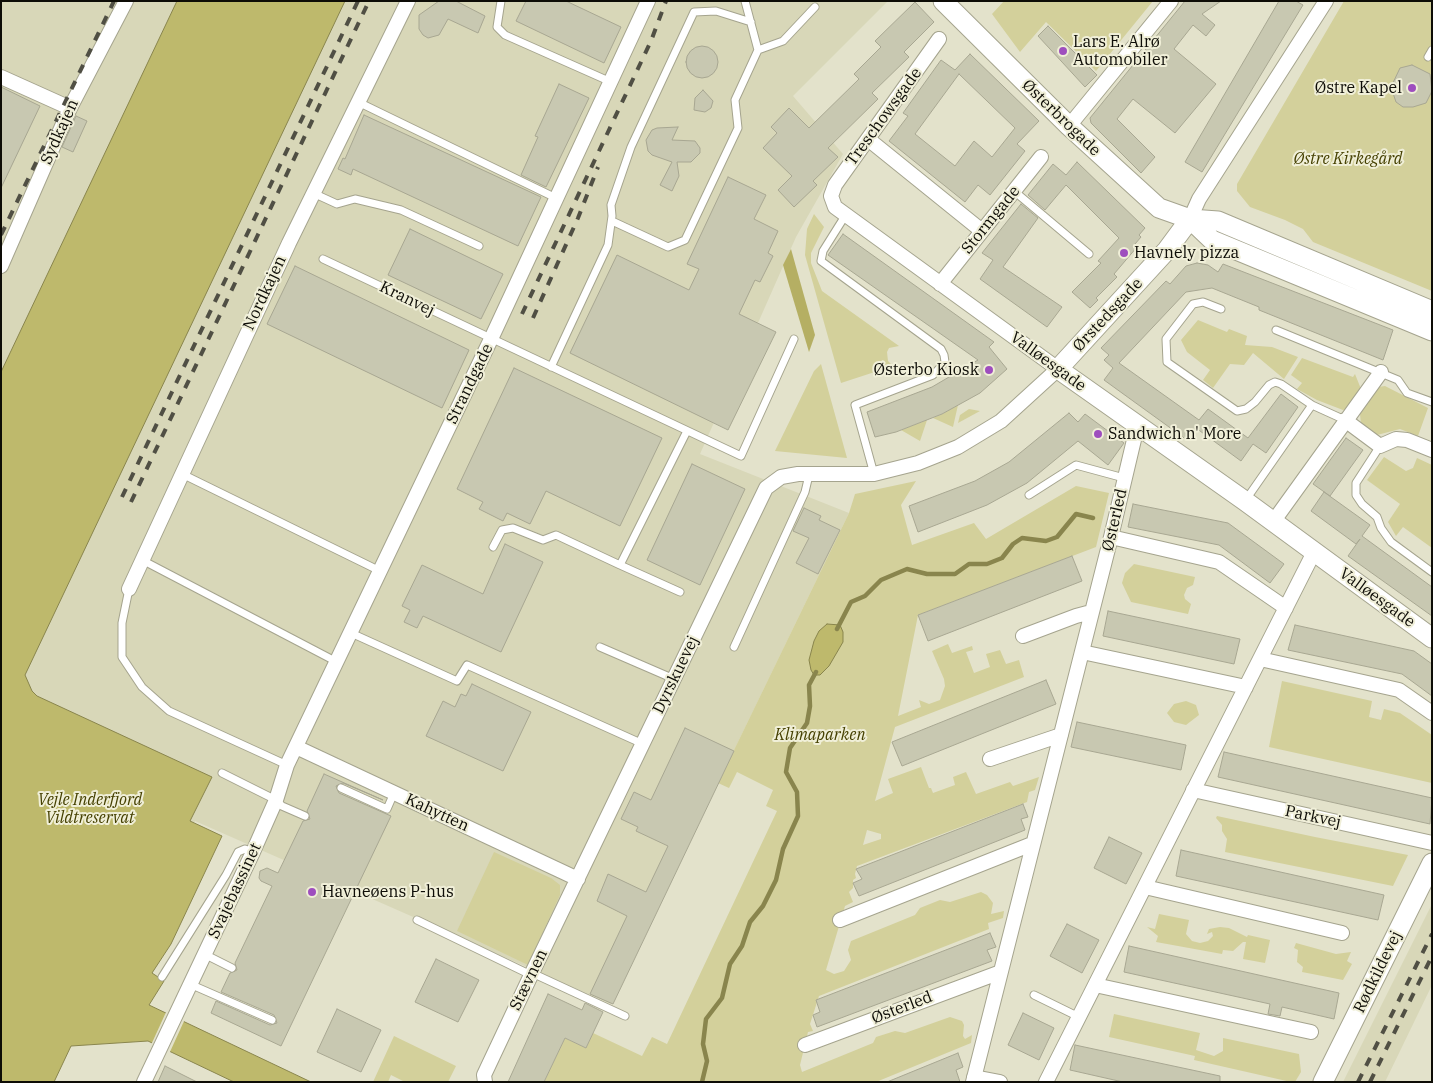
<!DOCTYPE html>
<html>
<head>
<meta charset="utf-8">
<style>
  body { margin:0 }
  #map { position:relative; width:1433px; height:1083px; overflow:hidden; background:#e3e2cb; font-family:"IBM Plex Serif",serif }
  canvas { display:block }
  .frame { position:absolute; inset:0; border:2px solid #0d0c06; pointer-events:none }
</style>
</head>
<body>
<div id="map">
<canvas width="1433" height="1083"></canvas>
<div class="frame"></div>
</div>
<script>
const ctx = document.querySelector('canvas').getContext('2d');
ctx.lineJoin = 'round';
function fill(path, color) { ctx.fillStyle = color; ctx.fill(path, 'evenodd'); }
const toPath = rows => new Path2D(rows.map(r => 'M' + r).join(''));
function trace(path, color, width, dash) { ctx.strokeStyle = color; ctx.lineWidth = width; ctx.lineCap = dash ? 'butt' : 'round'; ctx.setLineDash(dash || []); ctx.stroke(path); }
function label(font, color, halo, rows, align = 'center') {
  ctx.font = font + ' "IBM Plex Serif",serif'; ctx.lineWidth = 4; ctx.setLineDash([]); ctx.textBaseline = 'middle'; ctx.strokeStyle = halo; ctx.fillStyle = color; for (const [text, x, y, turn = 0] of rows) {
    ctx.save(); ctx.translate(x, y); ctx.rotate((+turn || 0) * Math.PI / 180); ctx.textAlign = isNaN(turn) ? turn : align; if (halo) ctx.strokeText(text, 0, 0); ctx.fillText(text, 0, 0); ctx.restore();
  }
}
fill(toPath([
  [1,1,888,1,793,96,843,154,796,237,700,454,849,513,611,1004,195,821,130,947,1,971],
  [1432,904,1432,985,1385,1082,1343,1082]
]), '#d8d7b8');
fill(toPath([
  [1004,1,1153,1,1096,71,1046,22,1020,52,992,14],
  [1344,1,1432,1,1432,291,1313,242,1303,229,1285,220,1250,207,1237,191,1237,184],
  [814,214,824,227,811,253,811,263,822,291,899,346,889,348,887,352,888,361,893,366,841,383,805,255,807,229],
  [1198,320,1227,332,1229,329,1247,336,1245,345,1272,347,1298,357,1284,379,1253,353,1244,365,1230,364,1213,388,1203,380,1210,370,1187,352,1181,340],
  [1302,358,1353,377,1355,374,1361,389,1347,409,1343,410,1317,400,1297,389,1302,383,1291,375],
  [821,364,847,458,775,451,814,371],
  [1385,386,1428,408,1418,436,1400,429,1377,435,1361,424,1360,414,1379,387],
  [958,405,953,427,933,418,942,414],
  [969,409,980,411,958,423,960,415],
  [927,420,920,441,901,430],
  [1384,457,1406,471,1413,468,1417,458,1432,465,1432,548,1403,527,1396,536,1388,522,1400,504,1367,480],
  [916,481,901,505,912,545,974,523,986,539,1076,486,1109,493,1096,547,918,615,898,716,921,707,919,700,929,704,940,700,945,686,944,679,932,651,948,644,952,653,972,646,973,650,966,652,974,673,990,667,986,654,1000,650,1006,664,1019,660,1024,677,895,727,875,801,893,793,888,779,921,767,929,788,931,788,933,793,955,785,953,777,966,772,976,794,1010,782,1013,786,1039,777,1035,790,1029,792,1027,802,857,866,855,874,856,878,853,880,853,888,849,892,853,902,845,906,826,970,834,974,844,971,851,960,848,950,851,941,915,915,920,908,940,900,950,902,981,892,987,895,993,903,991,914,1004,911,1003,918,988,923,989,929,819,996,810,1024,813,1031,808,1032,800,1065,802,1072,873,1043,876,1037,895,1031,905,1033,950,1017,962,1021,964,1025,963,1036,965,1039,972,1035,971,1043,876,1082,544,1082,565,1038,586,1048,593,1033,642,1056,652,1037,667,1044,777,811,766,806,773,790,737,772,729,788,718,783,849,513,855,494],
  [867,830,881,834,881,839,863,845],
  [1134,564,1195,577,1193,585,1187,588,1184,595,1185,599,1191,604,1188,614,1131,602,1122,583,1125,573],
  [1282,681,1372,701,1369,717,1381,720,1384,709,1400,713,1432,735,1432,783,1269,747],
  [1186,701,1196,705,1199,715,1186,725,1174,722,1167,713,1174,704],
  [1217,816,1315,837,1408,855,1393,886,1225,852,1227,839,1222,831,1222,825,1216,818],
  [494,852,551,878,560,885,560,895,528,965,457,931],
  [1159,914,1189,920,1186,934,1192,941,1200,943,1208,941,1213,936,1212,932,1207,934,1209,929,1220,927,1229,928,1247,937,1248,935,1270,940,1265,963,1243,959,1246,942,1243,942,1233,951,1223,950,1222,954,1156,942,1158,936,1147,927,1155,929],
  [1296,943,1336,954,1351,952,1347,961,1352,964,1343,980,1302,972,1303,967,1297,962,1298,950,1294,948],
  [1114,1014,1200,1033,1196,1050,1214,1056,1223,1051,1223,1038,1299,1054,1301,1072,1295,1082,1291,1082,1194,1060,1195,1056,1109,1037],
  [394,1036,456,1066,448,1082,405,1082,391,1075,388,1082,373,1082]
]), '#d3d09b');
fill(toPath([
  [791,249,815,335,809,352,783,265]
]), '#b5af63');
const water = toPath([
  [177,1,345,1,25,675,32,691,37,696,212,777,190,821,222,836,171,944,152,973,164,981,149,1005,311,1082,234,1082,148,1041,71,1046,54,1082,1,1082,1,372,177,1],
  [827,624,840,625,843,632,843,642,829,666,820,675,814,675,811,670,809,660,814,641,819,631,827,624]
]);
fill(water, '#beb96c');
trace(water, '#89854d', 1);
fill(toPath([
  [167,1010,185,1019,169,1054,151,1045]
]), '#e3e2cb');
trace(toPath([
  [837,629,851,602,865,596,881,580,907,569,927,574,955,574,969,564,987,564,1002,558,1013,544,1022,538,1046,541,1057,537,1076,514,1093,518],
  [702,1082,707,1061,703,1044,706,1019,722,998,730,964,742,946,750,922,763,906,776,880,783,849,798,816,797,792,786,772,790,748,807,723,810,706,809,685,816,672]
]), '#89854d', 4.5);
const building = toPath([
  [439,1,456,1,485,16,478,33,448,19,439,35,428,38,423,35,419,29,419,15,439,1],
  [526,1,566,1,621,27,604,63,516,21,526,1],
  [1185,1,1221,1,1202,14,1215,25,1206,36,1193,25,1174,49,1216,84,1175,133,1133,99,1117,119,1155,157,1141,173,1091,123,1090,118,1185,1],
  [1279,1,1296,1,1303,5,1202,172,1185,162,1279,1],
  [915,2,934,22,904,52,909,57,872,93,878,99,828,148,838,157,813,181,817,185,794,207,778,190,792,176,763,148,777,133,771,127,789,108,809,128,859,79,854,74,881,47,875,41,915,2],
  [1048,26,1097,75,1085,87,1038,36,1048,26],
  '686 62a16 16 0 1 1 32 0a16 16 0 1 1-32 0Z',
  [970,54,1039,121,1017,144,1025,151,990,195,978,185,965,202,889,141,908,116,903,113,941,60,955,70,970,54],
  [959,74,1015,128,992,157,974,141,955,166,915,134,959,74],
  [1412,65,1430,74,1432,91,1426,103,1413,107,1403,107,1396,102,1391,87,1400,68,1412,65],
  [559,84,589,98,546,187,521,175,538,137,535,136,559,84],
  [1,87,40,106,1,188,1,87],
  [703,90,713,101,711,108,705,112,694,110,695,98,703,90],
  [364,115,541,197,518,246,353,169,351,175,338,169,343,158,345,159,364,115],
  [76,116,87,121,73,152,62,147,76,116],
  [678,127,672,140,695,141,700,148,700,153,691,162,677,162,679,176,672,191,660,185,672,162,652,155,648,151,646,140,652,130,657,128,678,127],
  [1077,162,1145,228,1139,235,1141,237,1135,244,1137,247,1114,274,1117,277,1096,298,1098,300,1090,308,1072,292,1101,263,1098,261,1119,238,1066,185,1045,210,1028,195,1053,164,1066,175,1077,162],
  [728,177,766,195,754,219,778,231,768,253,773,256,760,282,755,280,739,314,776,332,728,430,570,353,617,255,689,290,699,269,687,264,728,177],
  [1021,204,1038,218,1003,267,1062,307,1047,327,980,279,993,260,982,253,1021,204],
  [410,229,503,274,481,319,388,275,410,229],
  [843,234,994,342,989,347,1007,369,980,393,942,414,896,432,875,437,867,412,932,387,978,360,828,255,843,234],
  [1197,263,1208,265,1218,272,1223,264,1393,330,1383,360,1259,310,1259,307,1212,288,1186,292,1119,363,1199,420,1208,409,1248,438,1281,394,1298,407,1266,453,1253,444,1241,461,1196,428,1187,440,1104,380,1113,368,1104,360,1109,355,1101,348,1166,281,1170,284,1186,266,1197,263],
  [295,266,469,350,442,408,267,324,295,266],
  [514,368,662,438,620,526,546,491,530,524,507,513,503,521,479,509,483,502,457,489,514,368],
  [1069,413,1078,422,1085,414,1124,443,1108,465,1078,441,1027,483,987,505,918,532,909,506,975,481,1009,462,1069,413],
  [1346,438,1363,450,1330,496,1313,484,1346,438],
  [692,464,745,489,700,585,647,560,692,464],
  [1324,492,1370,525,1362,536,1432,587,1432,616,1348,556,1360,539,1356,544,1311,511,1324,492],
  [1133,504,1228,523,1284,564,1270,583,1219,545,1128,527,1133,504],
  [804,508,821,516,819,520,840,530,818,574,796,563,809,538,793,531,804,508],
  [505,544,543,562,501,652,423,616,417,628,404,622,410,610,402,606,422,565,483,594,505,544],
  [1072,556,1082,581,928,641,918,615,1072,556],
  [1108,611,1240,639,1234,664,1103,636,1108,611],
  [1295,625,1414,651,1432,664,1432,696,1402,674,1288,650,1295,625],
  [1046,680,1056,704,902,766,892,742,1046,680],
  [472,684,531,712,503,771,426,736,443,701,455,707,461,694,466,696,472,684],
  [1077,722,1186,745,1181,770,1071,747,1077,722],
  [685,728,734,751,613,1004,590,994,627,916,597,901,608,874,646,892,668,846,636,831,638,827,621,819,634,792,651,800,685,728],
  [1224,752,1432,798,1430,824,1218,777,1224,752],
  [324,774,383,800,343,783,336,786,339,793,391,816,281,1046,211,1013,216,1001,270,1025,277,1023,274,1015,221,992,230,973,237,970,235,963,272,886,261,881,259,878,260,871,267,868,278,873,303,821,310,819,307,811,324,774],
  [1023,804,1028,817,1021,819,1025,830,859,896,853,883,862,879,856,869,1023,804],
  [1109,837,1142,853,1126,884,1094,868,1109,837],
  [1181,850,1384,895,1378,920,1176,876,1181,850],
  [1067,924,1099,940,1082,973,1050,956,1067,924],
  [990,933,996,947,987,950,992,961,817,1027,813,1015,820,1012,816,1000,990,933],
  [1129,946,1339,993,1334,1019,1282,1007,1280,1016,1268,1014,1270,1004,1124,972,1129,946],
  [436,959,479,980,458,1022,415,1002,436,959],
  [548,994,582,1010,585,1003,603,1012,586,1048,565,1038,544,1082,508,1082,548,994],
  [337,1009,381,1030,361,1072,317,1052,337,1009],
  [1023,1013,1054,1028,1039,1060,1008,1045,1023,1013],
  [1075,1045,1220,1076,1220,1082,1123,1082,1070,1070,1075,1045],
  [958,1053,963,1067,956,1070,960,1082,887,1082,958,1053],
  [165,1066,197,1082,158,1082,165,1066]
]);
fill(building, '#c8c8b1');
trace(building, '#a8a792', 1);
const lane = toPath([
  [501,1,497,27,505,35,611,82],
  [758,50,783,41,815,7],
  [1428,57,1432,50],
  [358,102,556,198],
  [1014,191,1089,254],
  [313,193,337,204,355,199,401,210,479,246],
  [845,216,823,251,821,261,941,349,944,355,945,362,933,375,855,405,874,474],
  [612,221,668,247,685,240,738,128,735,100,758,50,745,1],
  [323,259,741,456,794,339],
  [1221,309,1203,302,1193,304,1166,339,1167,362,1237,411,1246,409,1255,402,1269,385,1275,382,1281,384,1312,405,1345,420],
  [1276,330,1398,380,1407,393,1432,402],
  [551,367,608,245,612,216,611,205,631,147,694,12,716,11,751,22],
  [1380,446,1356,483,1356,495,1362,504,1377,517,1381,528,1391,542,1432,572],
  [182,474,380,571],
  [1029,495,1076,465,1124,478],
  [1245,501,1312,405],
  [493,547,502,530,513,528,543,540,556,535,620,565],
  [142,560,337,662],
  [129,589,122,623,122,657,142,687,169,711,287,765],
  [680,592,620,565,687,431],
  [351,633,457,681,467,665,643,744],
  [600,647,674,679],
  [734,647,805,492,809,475],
  [222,773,276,800,282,806,305,816],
  [341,788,387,809,394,793],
  [417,920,531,975],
  [206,955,232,968],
  [532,973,625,1016],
  [162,977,226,875,238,852,245,849,253,852],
  [192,985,272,1020],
  [1034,995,1079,1017]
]);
const street = toPath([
  [1,77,70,108],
  [1069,126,1171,1],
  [868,139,982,231],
  [1190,219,1199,199,1326,1],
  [1,266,70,108,126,1],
  [940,284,1041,157],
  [1345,420,1380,446,1396,439,1407,440,1432,450],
  [1273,522,1381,372],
  [1111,537,1219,562,1286,608],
  [129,589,289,243,408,1],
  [1023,636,1076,616,1091,612],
  [1082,652,1246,687],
  [1260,659,1399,690,1432,713],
  [296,747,578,879],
  [990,759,1061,735],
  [1193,790,1432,843],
  [1145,887,1342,933],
  [840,920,1032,844],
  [1095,985,1311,1032],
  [805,1045,998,973],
  [974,1077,1000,1082],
  [144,1082,253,852,276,800,287,765,491,339,648,1],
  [485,1082,484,1075,532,973,766,488,781,477,798,474,874,474,918,463,958,447,1001,421,1058,369,835,207,831,196,835,185,939,39],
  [973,1082,1111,537,1137,427],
  [1046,1082,1314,552]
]);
const secondary = toPath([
  [943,1,1069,126,1159,208,1190,219,1218,221,1432,311],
  [1190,219,1167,250,1058,369,1245,501,1432,638],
  [1190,219,1212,240,1432,331],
  [1323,1082,1432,863]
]);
trace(lane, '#a5a48e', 9);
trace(street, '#a5a48e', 16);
trace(secondary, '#a5a48e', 21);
trace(lane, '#fff', 7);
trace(street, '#fff', 14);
trace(secondary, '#fff', 19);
trace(toPath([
  [1,235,114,1],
  [522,314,651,41,666,1],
  [533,318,578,218,598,167],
  [122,497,358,1],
  [131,502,369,1],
  [1358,1082,1432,934],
  [1370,1082,1432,956]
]), '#504f44', 4, [9, 9]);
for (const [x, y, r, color] of [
  [1063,51,5,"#9e4ebe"],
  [1412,88,5,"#9e4ebe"],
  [1124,253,5,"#9e4ebe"],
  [989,370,5,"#9e4ebe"],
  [1098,434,5,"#9e4ebe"],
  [312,892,5,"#9e4ebe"]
]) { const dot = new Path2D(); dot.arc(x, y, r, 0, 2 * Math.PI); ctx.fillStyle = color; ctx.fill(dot); trace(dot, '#f0efd8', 2); }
label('16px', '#0d0c06', '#f0efd8', [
  ["Lars E. Alrø",1073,42],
  ["Automobiler",1073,60],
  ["Østre Kapel",1402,88,"right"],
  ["Havnely pizza",1134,253],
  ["Østerbo Kiosk",979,370,"right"],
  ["Sandwich n' More",1108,434],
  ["Havneøens P-hus",322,892]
], 'left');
label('16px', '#0d0c06', '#f0efd8', [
  ["Treschowsgade",884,117,-54],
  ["Østerbrogade",1061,118,44],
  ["Sydkajen",60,132,-66],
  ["Stormgade",991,220,-51],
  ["Nordkajen",265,293,-65],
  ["Kranvej",407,299,26],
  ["Ørstedsgade",1108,315,-47],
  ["Valløesgade",1048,362,36],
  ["Strandgade",470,384,-64],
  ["Østerled",1115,520,-77],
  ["Valløesgade",1377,598,36],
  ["Dyrskuevej",676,675,-64],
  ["Kahytten",437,813,25],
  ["Parkvej",1313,817,12],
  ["Svajebassinet",235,891,-65],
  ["Rødkildevej",1378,972,-64],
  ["Stævnen",529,980,-64],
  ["Østerled",902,1008,-21]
]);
label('italic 16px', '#454001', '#f0efd8', [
  ["Østre Kirkegård",1348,159],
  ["Klimaparken",820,735],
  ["Vejle Inderfjord",90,800],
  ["Vildtreservat",90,818]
]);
</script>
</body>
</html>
